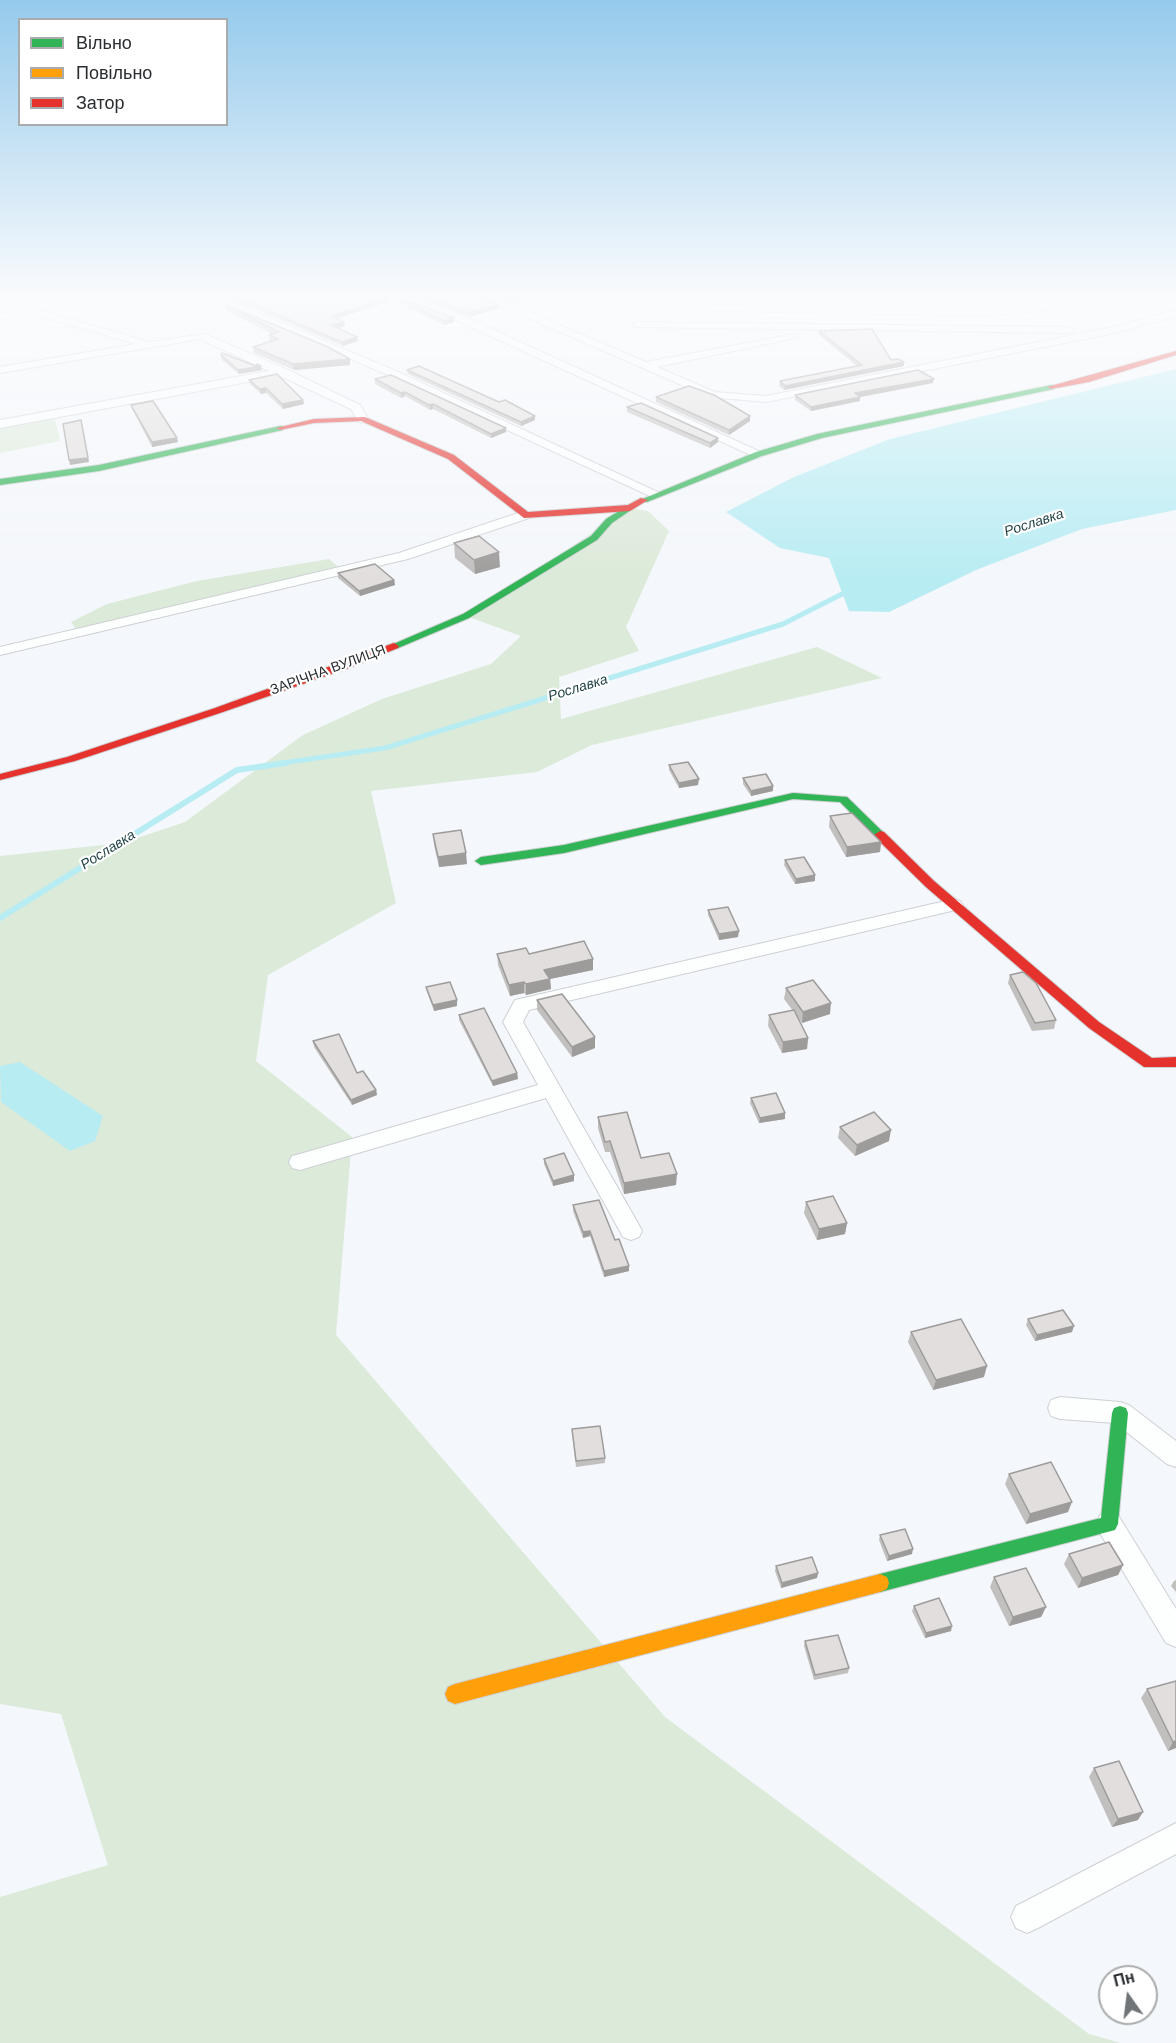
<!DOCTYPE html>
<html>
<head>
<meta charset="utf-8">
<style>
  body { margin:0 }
  #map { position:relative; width:1176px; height:2043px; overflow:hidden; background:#f4f7fb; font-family:"Work Sans",sans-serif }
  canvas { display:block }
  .legend { position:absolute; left:18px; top:18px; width:210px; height:108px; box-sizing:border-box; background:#fff; border:2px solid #aaabac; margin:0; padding:8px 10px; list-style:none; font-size:18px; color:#2a2d30 }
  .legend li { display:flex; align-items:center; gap:12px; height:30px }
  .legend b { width:30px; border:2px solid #aaabac }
  .north { position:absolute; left:1098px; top:1965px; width:60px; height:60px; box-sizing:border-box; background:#fff; border:2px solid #aaabac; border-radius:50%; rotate:346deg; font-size:16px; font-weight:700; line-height:24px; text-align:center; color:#2a2d30 }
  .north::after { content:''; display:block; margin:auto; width:21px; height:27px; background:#717477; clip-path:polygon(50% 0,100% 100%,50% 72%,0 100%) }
</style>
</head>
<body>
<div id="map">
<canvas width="1176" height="2043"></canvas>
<ul class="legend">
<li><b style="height:8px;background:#30b455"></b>Вільно</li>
<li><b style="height:8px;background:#ff9f0a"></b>Повільно</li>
<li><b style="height:8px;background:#e5322d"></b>Затор</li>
</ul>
<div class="north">Пн</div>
</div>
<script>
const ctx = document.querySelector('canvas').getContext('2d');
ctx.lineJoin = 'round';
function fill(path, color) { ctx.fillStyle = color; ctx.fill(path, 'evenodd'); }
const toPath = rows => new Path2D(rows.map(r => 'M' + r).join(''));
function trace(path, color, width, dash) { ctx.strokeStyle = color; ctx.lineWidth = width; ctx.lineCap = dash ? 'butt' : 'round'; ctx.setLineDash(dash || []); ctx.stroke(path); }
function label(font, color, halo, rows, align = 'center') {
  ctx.font = font + ' "Work Sans",sans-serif'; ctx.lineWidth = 4.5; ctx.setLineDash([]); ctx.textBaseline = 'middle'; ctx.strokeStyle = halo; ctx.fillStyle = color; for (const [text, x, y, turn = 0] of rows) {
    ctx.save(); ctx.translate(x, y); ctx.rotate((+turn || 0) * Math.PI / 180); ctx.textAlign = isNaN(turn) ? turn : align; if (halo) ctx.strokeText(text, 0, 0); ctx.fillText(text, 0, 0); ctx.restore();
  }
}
fill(toPath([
  [55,419,60,441,0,453,0,428],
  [630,508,648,511,669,531,626,627,639,651,559,677,561,719,817,647,882,678,592,745,537,772,371,791,396,903,268,975,256,1061,352,1137,336,1335,665,1717,1089,2034,1121,2043,0,2043,0,1897,108,1865,61,1714,0,1704,0,856,122,843,185,822,303,735,382,699,491,664,521,636,466,616],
  [329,559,338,567,76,629,71,622,107,604,197,581]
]), '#dcead9');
fill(toPath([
  [1176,369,1176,510,1082,529,976,570,889,612,849,611,829,558,780,548,726,512,794,477,890,439],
  [20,1062,103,1116,95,1141,70,1151,1,1102,0,1066]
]), '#b8ecf3');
trace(toPath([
  [276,764,385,748,783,624,850,590]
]), '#b8ecf3', 5);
trace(toPath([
  [0,918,237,770,286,763]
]), '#b8ecf3', 6);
const street = toPath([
  [183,294,199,294,254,311,396,371,662,494,660,497,652,497,388,375,246,315,183,294],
  [381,294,397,294,461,315,765,454,759,458,755,457,453,319,381,294],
  [473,294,487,294,646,362,795,334,796,336,791,339,657,367,715,392,766,396,1109,328,1176,310,1176,316,1110,334,766,402,709,397,473,294],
  [618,294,634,294,675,304,989,310,1131,294,1151,294,1113,304,989,316,675,310,643,304,618,294],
  [16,303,149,342,205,334,288,370,360,405,368,419,362,423,358,421,351,409,280,376,0,428,0,420,269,371,200,339,0,373,0,367,136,344,16,309,0,313,0,307,16,303],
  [637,322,1070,327,1075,330,1070,333,633,327,633,323,637,322],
  [524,511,529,512,530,515,529,518,408,559,0,655,0,647,399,553,524,511],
  [954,899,960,901,963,905,960,909,529,1010,523,1022,639,1225,642,1231,639,1237,631,1240,623,1237,546,1098,300,1170,292,1168,289,1162,292,1156,300,1154,538,1085,503,1022,515,1000,954,899],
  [1060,1397,1120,1402,1129,1405,1176,1441,1176,1467,1167,1464,1115,1423,1060,1419,1051,1416,1048,1408,1051,1400,1060,1397],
  [1109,1512,1118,1515,1176,1609,1176,1647,1166,1643,1100,1533,1096,1524,1100,1515,1109,1512],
  [1176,1823,1176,1854,1038,1928,1027,1933,1016,1928,1011,1917,1016,1906,1176,1823]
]);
const fast = toPath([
  [1051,385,1054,385,1054,389,822,438,762,456,647,502,640,500,756,452,817,434,1051,385],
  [280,426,283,426,283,430,99,471,0,485,0,479,99,465,280,426],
  [627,506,634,508,612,523,597,540,469,618,398,648,394,649,389,646,463,614,591,536,606,519,627,506],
  [793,793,847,797,886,835,884,838,876,838,840,802,793,799,564,853,481,865,475,861,481,857,564,845,793,793],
  [1120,1406,1126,1408,1128,1413,1118,1524,1115,1530,880,1592,873,1589,871,1583,873,1577,880,1574,1101,1518,1112,1413,1114,1408,1120,1406]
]);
const slow = toPath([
  [880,1574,887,1577,889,1583,887,1589,880,1592,455,1704,448,1701,445,1694,448,1687,455,1684,880,1574]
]);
const jam = toPath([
  [1176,351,1176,355,1089,382,1051,389,1047,387,1176,351],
  [365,417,454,455,528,512,628,505,641,498,648,500,630,511,524,518,448,459,361,421,314,423,280,430,276,428,314,419,365,417],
  [394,643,399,646,398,648,349,668,223,712,75,761,0,780,0,774,67,757,215,708,394,643],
  [880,831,884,832,934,881,1099,1022,1152,1058,1176,1057,1176,1067,1144,1067,1089,1028,926,887,876,838,874,835,880,831]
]);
trace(street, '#ced0d4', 2);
trace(fast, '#ced0d4', 2);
trace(slow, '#ced0d4', 2);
trace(jam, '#ced0d4', 2);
fill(street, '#fdfefe');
fill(fast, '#30b455');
fill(slow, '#ff9f0a');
fill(jam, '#e5322d');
fill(toPath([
  [211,294,286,294,293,297,388,302,337,318,344,322,345,326,337,328,358,341,343,346,255,309],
  [405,294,477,294,499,308,470,317],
  [493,294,519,294,522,296,523,300,513,303],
  [393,296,454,318,454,322,444,325,393,300],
  [226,305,350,365,294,370,254,353,253,347,272,341,270,340,269,335,272,334,227,311],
  [819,331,891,360,904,366,784,390,779,386,780,381,857,366,819,335],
  [221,355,262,370,239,374,222,360],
  [407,370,490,398,535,416,535,420,521,426,408,374],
  [375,379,506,428,506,432,491,438,433,409,430,410,405,396,401,398,375,384],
  [249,380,303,400,304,404,283,409,266,393,261,394,250,384],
  [933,383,860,397,860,401,811,411,795,400,795,395],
  [656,397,750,416,750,421,729,435,656,402],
  [131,405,178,442,152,447,132,409],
  [627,407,718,442,710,448,627,412],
  [454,543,500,567,475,574,455,558],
  [338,573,394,580,395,585,360,596,338,578],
  [669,765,698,785,679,788,669,770],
  [743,778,773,786,773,791,751,796,743,784],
  [830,816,881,842,880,852,846,857,829,827],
  [433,834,467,864,439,867,434,845],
  [785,860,815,881,795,884,784,865],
  [708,910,738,937,719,940,708,915],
  [497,954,529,954,593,959,593,970,550,979,551,989,526,995,524,993,510,996,498,965],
  [1010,975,1056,1020,1054,1029,1032,1031,1008,983],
  [426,987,457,1000,457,1006,434,1011,427,992],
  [786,988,830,1014,802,1023,797,1016,808,1038,807,1049,782,1053,768,1026,769,1015,793,1011,784,999],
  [537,1000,595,1037,595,1048,572,1057,537,1010],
  [459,1015,517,1073,518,1079,493,1086,459,1020],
  [313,1041,357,1073,376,1090,377,1095,352,1105,314,1047],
  [751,1098,785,1113,785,1119,759,1123,750,1103],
  [598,1117,641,1158,676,1185,624,1194,610,1152,605,1152,598,1128],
  [840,1127,889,1141,855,1156,838,1138],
  [544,1159,574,1181,553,1186,544,1164],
  [806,1202,847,1223,845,1234,817,1240,804,1213],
  [573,1205,615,1240,629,1271,604,1277,590,1236,583,1238,573,1211],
  [1028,1319,1072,1332,1035,1341,1026,1325],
  [911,1332,984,1377,933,1390,908,1342],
  [572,1429,605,1458,605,1463,576,1467],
  [1009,1474,1068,1512,1026,1524,1005,1484],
  [880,1535,912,1554,887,1561,879,1540],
  [1069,1554,1123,1565,1118,1575,1078,1588,1064,1564],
  [776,1566,818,1573,817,1578,781,1588,775,1571],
  [994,1577,1046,1607,1041,1617,1009,1626,990,1587],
  [1176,1580,1176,1592,1171,1586,1174,1581],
  [914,1606,951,1631,925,1638,912,1611],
  [805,1641,849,1668,848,1673,814,1680,804,1646],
  [1176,1681,1176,1748,1168,1751,1141,1698,1147,1689],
  [1094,1768,1138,1820,1112,1827,1089,1777]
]), '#c2bfbf');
fill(toPath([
  [522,296,523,300,513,303,513,299],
  [388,298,388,302,332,320,332,316],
  [498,304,499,308,470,317,470,313],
  [454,318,454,322,444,325,444,321],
  [344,322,345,326,332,330,331,325],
  [357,337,358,341,343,346,342,342],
  [350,359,350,365,294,370,293,364],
  [904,362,904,366,784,390,785,386],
  [261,366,262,370,239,374,238,370],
  [934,379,933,383,855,398,855,393],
  [266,388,266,393,261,394,260,389],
  [405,392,405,396,401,398,401,393],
  [860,397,860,401,811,411,811,407],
  [303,400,304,404,283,409,282,404],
  [433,404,433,409,430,410,429,405],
  [535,416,535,420,521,426,521,422],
  [750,416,750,421,729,435,729,430],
  [81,420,89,462,70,465,69,460],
  [506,428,506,432,491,438,491,434],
  [177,438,178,442,152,447,152,442],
  [718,438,718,442,710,448,710,443],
  [499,552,500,567,475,574,474,560],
  [394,580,395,585,360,596,359,591],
  [699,779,698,785,679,788,679,783],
  [773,786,773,791,751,796,751,791],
  [881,842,880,852,846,857,847,847],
  [466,853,467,864,439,867,438,857],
  [815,875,815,881,795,884,796,879],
  [739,931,738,937,719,940,719,934],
  [593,959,593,970,550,979,551,989,526,995,526,984,544,970],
  [524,982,524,993,510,996,509,985],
  [457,1000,457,1006,434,1011,433,1005],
  [831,1003,830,1014,802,1023,803,1012],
  [595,1037,595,1048,572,1057,572,1047],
  [808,1038,807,1049,782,1053,783,1042],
  [517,1073,518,1079,493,1086,492,1081],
  [376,1090,377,1095,352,1105,351,1100],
  [785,1113,785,1119,759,1123,760,1118],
  [891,1130,889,1141,855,1156,857,1145],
  [677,1174,676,1185,624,1194,624,1183],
  [574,1175,574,1181,553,1186,553,1181],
  [847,1223,845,1234,817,1240,819,1229],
  [590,1231,590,1236,583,1238,583,1232],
  [629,1266,629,1271,604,1277,604,1271],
  [1074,1326,1072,1332,1035,1341,1037,1335],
  [987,1366,984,1377,933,1390,936,1380],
  [1072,1502,1068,1512,1026,1524,1030,1514],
  [913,1549,912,1554,887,1561,889,1556],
  [1123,1565,1118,1575,1078,1588,1082,1578],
  [818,1573,817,1578,781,1588,782,1583],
  [1046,1607,1041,1617,1009,1626,1013,1617],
  [952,1626,951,1631,925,1638,926,1633],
  [1176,1741,1176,1748,1168,1751,1173,1742],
  [1143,1812,1138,1820,1112,1827,1118,1819]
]), '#9e9b9b');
const building = toPath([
  [223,294,286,294,293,297,301,294,377,294,388,298,332,316,344,322,331,325,357,337,342,342,254,305,223,294],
  [416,294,477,294,498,304,470,313,416,294],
  [503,294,519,294,522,296,513,299,503,294],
  [393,296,454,318,444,321,393,296],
  [226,305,326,346,350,359,293,364,253,347,278,339,269,335,279,332,226,305],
  [872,329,891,360,898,359,904,362,785,386,780,381,862,365,819,331,872,329],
  [222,353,256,366,257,364,261,366,238,370,221,355,222,353],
  [419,366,490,398,499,402,505,400,535,416,521,422,407,370,419,366],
  [918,370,934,379,855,393,860,397,811,407,795,395,918,370],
  [277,374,303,400,282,404,266,388,260,389,249,380,277,374],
  [391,375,506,428,491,434,433,404,429,405,405,392,401,393,375,379,391,375],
  [689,386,714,395,750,416,729,430,656,397,689,386],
  [153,401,177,438,152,442,131,405,153,401],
  [641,403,718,438,710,443,627,407,641,403],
  [81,420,88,458,69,460,63,424,81,420],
  [479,536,499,552,474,560,454,543,479,536],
  [375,564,394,580,359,591,338,573,375,564],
  [688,762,699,779,679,783,669,765,688,762],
  [766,774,773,786,751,791,743,778,766,774],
  [852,813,881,842,847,847,830,816,852,813],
  [461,830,466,853,438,857,433,834,461,830],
  [804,857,815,875,796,879,785,860,804,857],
  [728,907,739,931,719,934,708,910,728,907],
  [584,941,593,959,544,970,550,979,526,984,524,982,509,985,497,954,526,948,529,954,584,941],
  [1023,972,1036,983,1056,1020,1035,1023,1010,975,1023,972],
  [813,980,831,1003,803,1012,786,988,813,980],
  [450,982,457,1000,433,1005,426,987,450,982],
  [562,994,595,1037,572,1047,537,1000,562,994],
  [484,1008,517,1073,492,1081,459,1015,484,1008],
  [794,1010,808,1038,783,1042,769,1015,794,1010],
  [339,1034,357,1073,363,1071,376,1090,351,1100,313,1041,339,1034],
  [776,1093,785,1113,760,1118,751,1098,776,1093],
  [627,1112,641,1158,669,1153,677,1174,624,1183,610,1141,605,1142,598,1117,627,1112],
  [874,1112,891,1130,857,1145,840,1127,874,1112],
  [564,1153,574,1175,553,1181,544,1159,564,1153],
  [833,1196,847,1223,819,1229,806,1202,833,1196],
  [599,1200,615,1240,619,1239,629,1266,604,1271,590,1231,583,1232,573,1205,599,1200],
  [1063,1310,1074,1326,1037,1335,1028,1319,1063,1310],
  [961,1319,987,1366,936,1380,911,1332,961,1319],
  [600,1426,605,1458,576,1461,572,1429,600,1426],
  [1051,1462,1072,1502,1030,1514,1009,1474,1051,1462],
  [905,1529,913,1549,889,1556,880,1535,905,1529],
  [1109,1542,1123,1565,1082,1578,1069,1554,1109,1542],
  [812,1557,818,1573,782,1583,776,1566,812,1557],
  [1026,1568,1046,1607,1013,1617,994,1577,1026,1568],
  [939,1598,952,1626,926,1633,914,1606,939,1598],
  [838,1635,849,1668,815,1675,805,1641,838,1635],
  [1176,1681,1176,1741,1173,1742,1147,1689,1176,1681],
  [1119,1761,1143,1812,1118,1819,1094,1768,1119,1761]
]);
fill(building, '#e2dede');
trace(building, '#9e9b9b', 1.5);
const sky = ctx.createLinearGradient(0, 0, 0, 580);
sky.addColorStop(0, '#95caec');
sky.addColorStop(0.51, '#fafbfd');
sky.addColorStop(1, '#fafbfd00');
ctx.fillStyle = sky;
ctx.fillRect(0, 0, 1176, 580);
label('italic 14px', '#1b3e42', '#fff', [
  ["Рославка",1034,523,-18],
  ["Рославка",578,688,-17],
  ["Рославка",108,850,-32]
]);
label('14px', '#2a2d30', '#fff', [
  ["ЗАРІЧНА ВУЛИЦЯ",328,670,-20]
]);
</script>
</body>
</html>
